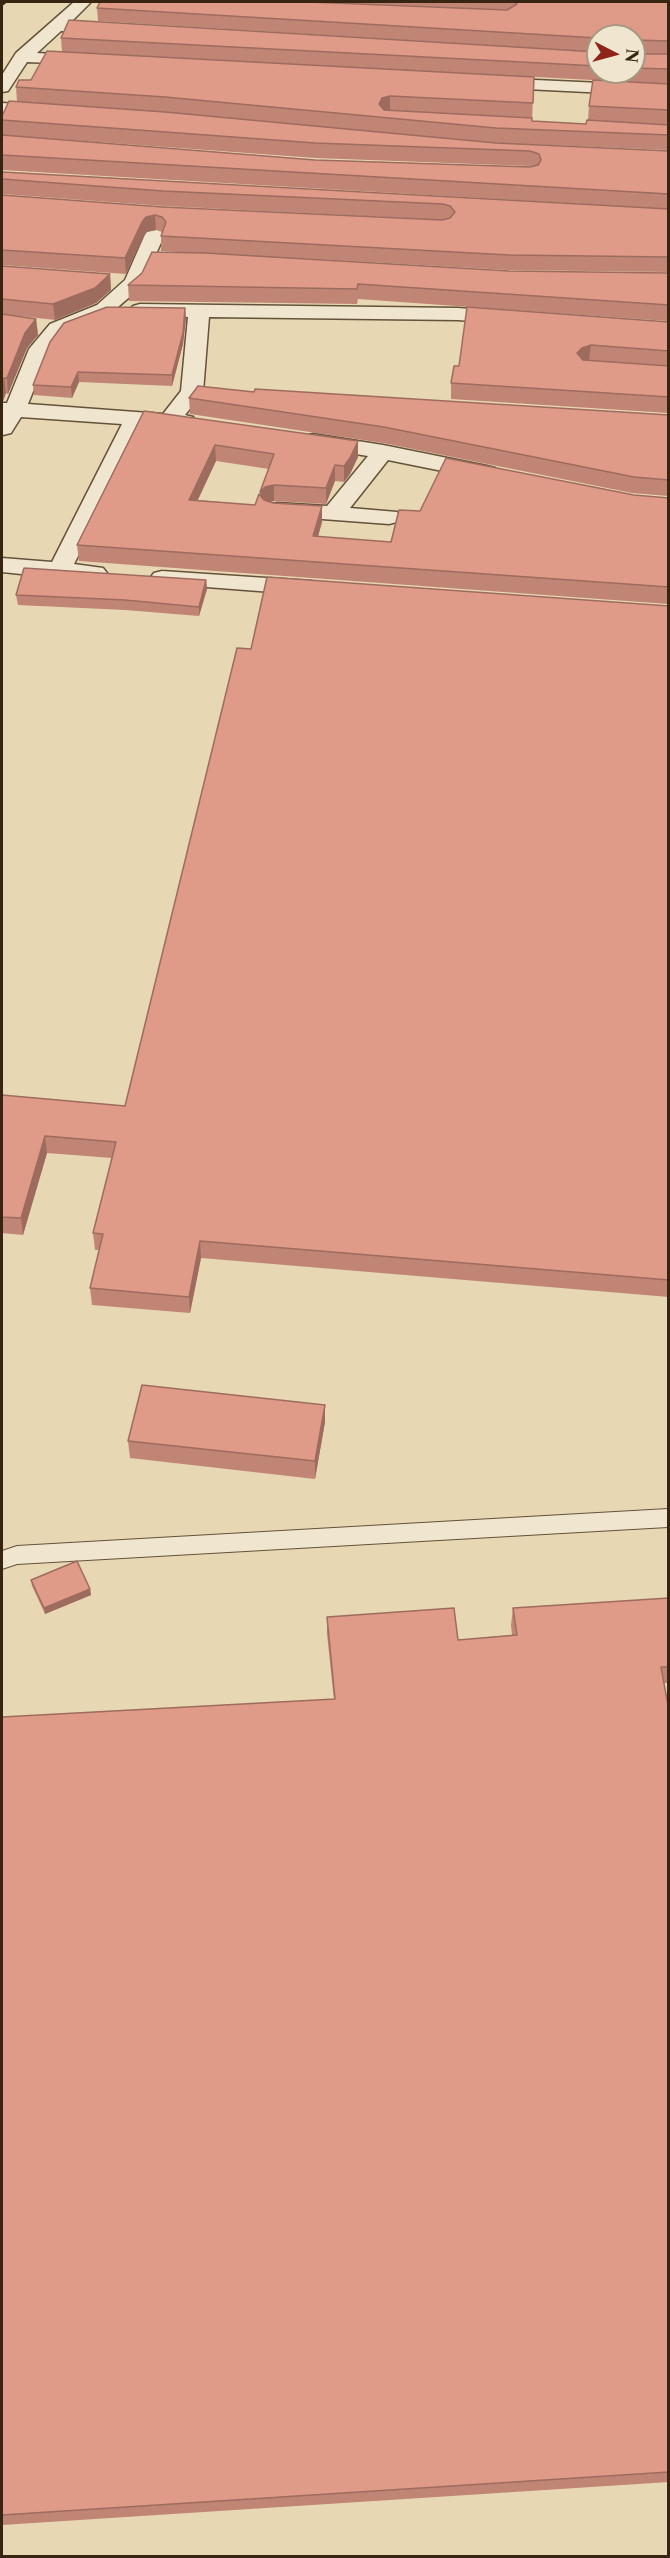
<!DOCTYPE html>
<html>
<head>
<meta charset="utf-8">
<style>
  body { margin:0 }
  #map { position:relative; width:670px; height:2558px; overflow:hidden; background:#e8d7b3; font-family:"Libre Caslon Text",serif }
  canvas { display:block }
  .frame { position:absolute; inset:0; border:3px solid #382511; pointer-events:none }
  .north { position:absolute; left:586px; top:24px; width:60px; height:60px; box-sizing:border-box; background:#f0e5ce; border:2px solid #a69882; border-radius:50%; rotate:96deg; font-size:16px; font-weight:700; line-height:24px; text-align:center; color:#382511 }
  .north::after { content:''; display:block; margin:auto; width:21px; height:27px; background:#8f2418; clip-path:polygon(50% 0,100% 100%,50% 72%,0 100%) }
</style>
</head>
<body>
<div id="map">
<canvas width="670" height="2558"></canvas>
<div class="frame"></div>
<div class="north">N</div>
</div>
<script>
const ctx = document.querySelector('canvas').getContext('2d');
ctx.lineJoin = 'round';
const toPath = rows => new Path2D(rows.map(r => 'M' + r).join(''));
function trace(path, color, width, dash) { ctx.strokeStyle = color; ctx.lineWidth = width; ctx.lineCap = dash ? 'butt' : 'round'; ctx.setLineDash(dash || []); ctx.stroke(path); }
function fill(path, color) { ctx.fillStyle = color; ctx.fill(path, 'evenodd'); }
const service = toPath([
  [668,1509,668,1527,17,1564,2,1569,2,1551,17,1546,668,1509]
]);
const minor = toPath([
  [74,2,91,2,71,22,111,24,119,29,111,34,61,31,37,53,89,56,95,57,98,61,95,65,27,62,8,91,2,92,2,75,16,53,74,2],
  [491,78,668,86,668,96,485,87,482,83,485,79,491,78],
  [2,103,51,106,57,107,60,111,57,115,51,116,2,113,2,103],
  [164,208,171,210,174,214,141,287,111,313,64,332,49,351,28,404,163,414,181,391,188,317,133,314,130,310,133,306,140,304,458,308,511,312,518,314,521,318,518,322,511,324,458,320,209,317,203,392,185,415,193,417,196,422,193,427,185,429,144,426,74,564,103,568,107,573,103,578,95,580,59,578,2,572,2,558,52,562,122,424,21,417,11,433,3,435,2,403,7,403,29,349,50,324,97,305,125,280,154,214,157,210,164,208],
  [313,434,383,445,487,466,495,468,498,473,495,478,487,480,388,460,350,508,397,512,401,517,397,522,389,524,269,515,265,510,269,505,277,503,327,506,368,456,305,446,302,441,305,436,313,434],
  [162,571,311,581,319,583,323,588,319,593,311,595,154,583,150,578,154,573,162,571]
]);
trace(service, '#64523a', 2);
trace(minor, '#64523a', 3);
fill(service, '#f0e5ce');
fill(minor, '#f0e5ce');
trace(toPath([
  [2,5,6,2]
]), '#382511', 2, [6, 6]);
fill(toPath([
  [314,2,669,2,669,209,2,170,2,114,3,114,17,102,16,87,31,80,534,77,532,121,586,124,588,120,589,106,668,84,62,52,61,38,598,66,598,72,634,72,634,36,598,36,598,52,98,21,97,8],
  [2,135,315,158,529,166,532,167,315,160],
  [526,144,668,150,668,151],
  [2,172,669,209,669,272,508,270,264,256,509,271,669,273,669,1297,201,1258,190,1313,92,1305,90,1288,99,1250,95,1250,93,1233,112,1158,47,1153,23,1235,2,1233,2,1095,125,1106,251,649,668,606,668,604,79,561,77,545,144,411,358,457,350,474,344,482,335,481,326,504,274,501,269,502,322,522,318,537,391,542,420,511,634,495,668,498,668,496,632,493,383,443,190,414,189,398,254,392,668,415,668,413,451,399,451,383,459,366,668,322,668,321,358,299,357,304,129,301,128,285,197,253,161,251,161,236,162,232,156,230,147,232,143,237,126,274,2,265,2,195,163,207,442,220,445,220,164,206,2,194],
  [216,461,269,469,260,492,260,495,255,505,198,500],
  [2,266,110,274,111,290,96,303,55,320,2,314,36,319,38,335,27,348,8,394,6,393,3,401,2,401],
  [186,318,183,344,172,386,79,382,72,398,34,395,33,385],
  [206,580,207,589,199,616,125,610,18,605,16,595],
  [325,1422,315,1479,130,1458,128,1441],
  [31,1580,90,1589,91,1595,45,1614,32,1586],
  [669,1598,669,1683,664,1683,669,1711,669,2482,2,2525,2,1717,334,1700,327,1634,327,1617,458,1640,512,1635,511,1625,513,1608]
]), '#c18575');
fill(toPath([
  [390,96,390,111,382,113,379,118,379,104,382,98],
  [155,215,156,230,147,232,143,237,126,274,125,258,142,222,146,217],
  [110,274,111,290,96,303,55,320,53,304],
  [185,308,186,318,183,344,172,386,172,375],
  [36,319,38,335,27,348,8,394,7,378,25,333],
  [591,345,589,361,580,363,577,353,582,348],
  [78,372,79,382,72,398,71,387],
  [4,378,6,393,3,401,2,384],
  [358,441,358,457,350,474,344,482,344,466],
  [215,445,216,461,190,516,189,500],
  [335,465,335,481,326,504,326,488],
  [274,485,274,501,265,503,261,508,260,492,265,487],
  [322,506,322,522,313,553,313,536],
  [206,580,207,589,199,616,199,607],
  [45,1136,47,1153,23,1235,21,1218],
  [200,1241,201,1258,190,1313,189,1297],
  [325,1405,325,1422,315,1479,315,1461],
  [90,1589,91,1595,45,1614,44,1608]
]), '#9d6c5f');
const building = toPath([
  [100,2,308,2,507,10,517,4,514,2,669,2,669,41,635,40,634,41,634,36,598,36,598,38,97,8,100,2],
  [69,20,598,52,598,66,61,38,69,20],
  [634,47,635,54,669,54,669,69,634,68,634,47],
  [47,51,534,77,533,103,390,96,382,98,379,104,384,110,532,118,532,121,586,124,587,120,669,125,669,135,496,128,165,97,16,87,19,80,31,80,47,51],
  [593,80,669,84,669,110,589,106,593,80],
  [9,101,165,112,496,143,669,151,669,194,2,155,2,135,315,160,530,167,538,165,541,160,539,154,530,151,315,143,2,120,2,114,3,114,9,101],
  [2,172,669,209,669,257,509,255,161,236,166,222,162,217,155,215,146,217,142,222,125,258,2,250,2,195,163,207,442,220,450,218,455,212,450,206,443,204,163,191,2,179,2,172],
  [152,252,205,253,509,271,669,273,669,305,358,284,357,289,128,285,142,273,152,252],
  [2,266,110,274,95,288,53,304,2,299,2,266],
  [107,307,185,308,183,333,172,375,78,372,71,387,33,385,50,342,64,323,107,307],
  [467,307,669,322,669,351,591,345,582,348,577,353,583,360,669,366,669,397,451,383,454,366,459,366,467,307],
  [2,314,36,319,25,333,7,378,4,378,2,384,2,314],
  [198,386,254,392,255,389,669,415,669,480,634,477,384,427,189,398,198,386],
  [144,411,358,441,350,458,344,466,335,465,326,488,274,485,265,487,260,492,274,454,215,445,189,500,255,505,259,494,264,500,273,503,322,506,313,536,391,542,399,510,420,511,446,458,634,495,669,498,669,587,77,545,144,411],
  [24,568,206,580,199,607,125,600,16,595,24,568],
  [267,577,669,606,669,1280,200,1241,189,1297,90,1288,103,1234,93,1233,116,1142,45,1136,21,1218,2,1217,2,1095,125,1106,237,648,251,649,267,577],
  [142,1385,325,1405,315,1461,128,1441,142,1385],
  [77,1561,90,1589,44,1608,31,1580,77,1561],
  [669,1598,669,1667,661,1667,669,1711,669,2472,2,2515,2,1717,335,1699,327,1617,454,1608,458,1640,517,1635,513,1608,669,1598]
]);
fill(building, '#e09b88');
trace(building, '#9d6c5f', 1.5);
</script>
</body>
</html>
